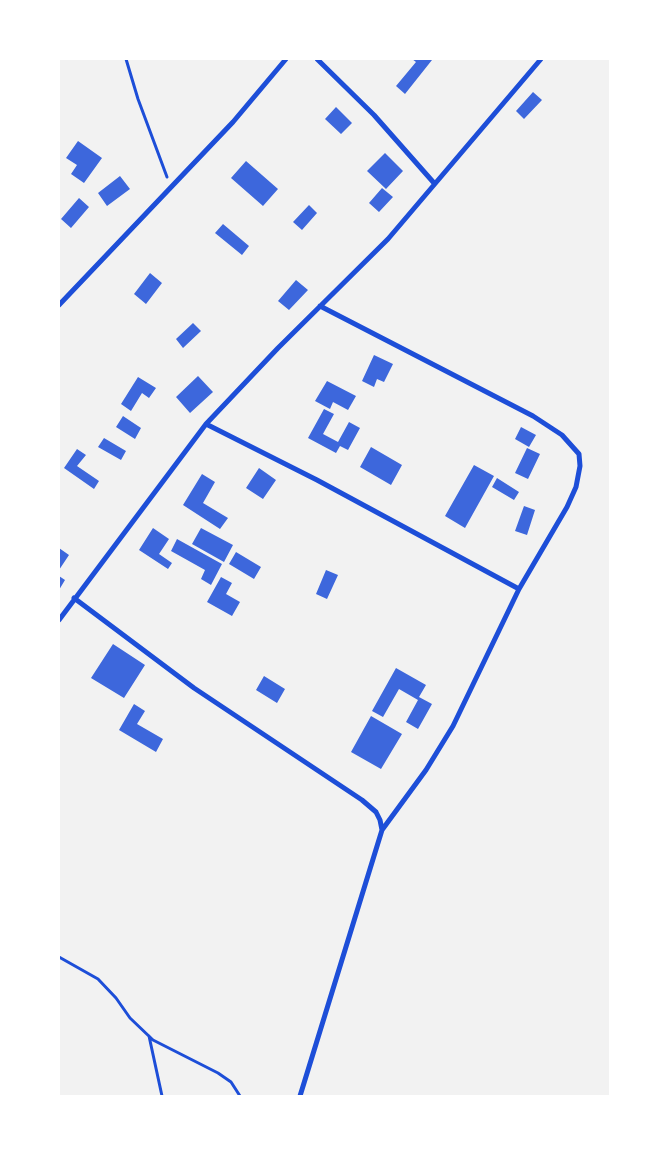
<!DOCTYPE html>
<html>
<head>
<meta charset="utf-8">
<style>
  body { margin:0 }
  #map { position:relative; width:669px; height:1155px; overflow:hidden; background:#f2f2f2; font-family:Merriweather,serif }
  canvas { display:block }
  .frame { position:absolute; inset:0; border:60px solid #fff; pointer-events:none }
</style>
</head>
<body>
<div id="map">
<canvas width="669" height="1155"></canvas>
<div class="frame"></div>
</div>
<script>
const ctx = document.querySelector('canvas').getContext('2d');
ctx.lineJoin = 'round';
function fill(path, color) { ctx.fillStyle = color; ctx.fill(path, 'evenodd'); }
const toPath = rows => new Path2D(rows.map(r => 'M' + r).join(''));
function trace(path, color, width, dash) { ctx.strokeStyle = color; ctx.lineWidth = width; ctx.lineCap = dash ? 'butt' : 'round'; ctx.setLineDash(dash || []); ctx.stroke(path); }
fill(toPath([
  [412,59,432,60,405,94,396,86,416,62],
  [533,92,542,100,524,119,516,111],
  [336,107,352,123,341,134,325,119],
  [78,141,102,158,84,183,71,174,77,165,66,158],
  [385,153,403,171,386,189,367,171],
  [246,161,278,189,263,206,231,178],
  [120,176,130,189,107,206,98,193],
  [382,188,393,197,379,212,369,203],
  [79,198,89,207,71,228,61,219],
  [309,205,317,213,302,230,293,222],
  [223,224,249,246,242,255,215,233],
  [150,273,162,283,146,304,134,294],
  [296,280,308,290,289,310,278,301],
  [193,323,201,331,183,348,176,339],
  [374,355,393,364,384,382,377,379,374,387,362,381],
  [198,376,213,392,190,413,176,397],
  [138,377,156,388,149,398,142,393,131,411,121,404],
  [327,381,356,396,348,410,333,402,330,409,315,401],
  [324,409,334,414,323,434,338,442,349,422,360,428,348,450,340,446,336,453,308,438],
  [123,416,141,428,135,439,116,427],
  [521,427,536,435,529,447,515,439],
  [104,438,126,451,121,460,98,447],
  [371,447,402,465,391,485,360,467],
  [527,448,540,454,528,479,515,473],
  [77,449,86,455,77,466,99,481,94,489,64,468],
  [474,465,494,476,465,528,445,516],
  [259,468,276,480,263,499,246,488],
  [202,474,215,482,203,503,228,518,220,529,183,505],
  [497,478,519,492,514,500,492,487],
  [524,506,535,510,527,535,515,531],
  [153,528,169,539,159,554,172,563,168,569,139,550],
  [201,528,233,545,224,562,192,544],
  [177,539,222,564,211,585,201,579,205,570,171,551],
  [59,548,69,555,59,570],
  [236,552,261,567,254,579,229,564],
  [326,570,338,575,327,599,316,594],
  [59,576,65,580,59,590],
  [221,577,232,583,226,594,240,602,232,616,207,602],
  [113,644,145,665,124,698,91,678],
  [396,668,426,685,419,697,432,704,418,729,406,722,418,700,399,689,383,717,372,711],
  [264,676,285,689,277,703,256,690],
  [134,704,145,711,137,724,163,739,156,752,119,730],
  [371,716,402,734,381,769,351,752]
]), '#3d67dc');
trace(toPath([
  [126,59,138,99,167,177],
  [59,957,98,979,116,998,130,1018,153,1040,218,1073,231,1082,240,1096],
  [149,1036,162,1096]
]), '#1d4ed8', 3);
trace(toPath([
  [317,59,374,115,434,183],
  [59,305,233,122,286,59],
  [320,306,533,416,562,435,579,454,580,466,576,487,567,507,519,589,453,726,426,770,382,830],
  [206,424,317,480,519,589],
  [74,598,194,688,362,800,376,812,380,820,382,830,300,1096],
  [59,620,206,424,278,348,388,239,541,59]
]), '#1d4ed8', 5);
</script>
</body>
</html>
